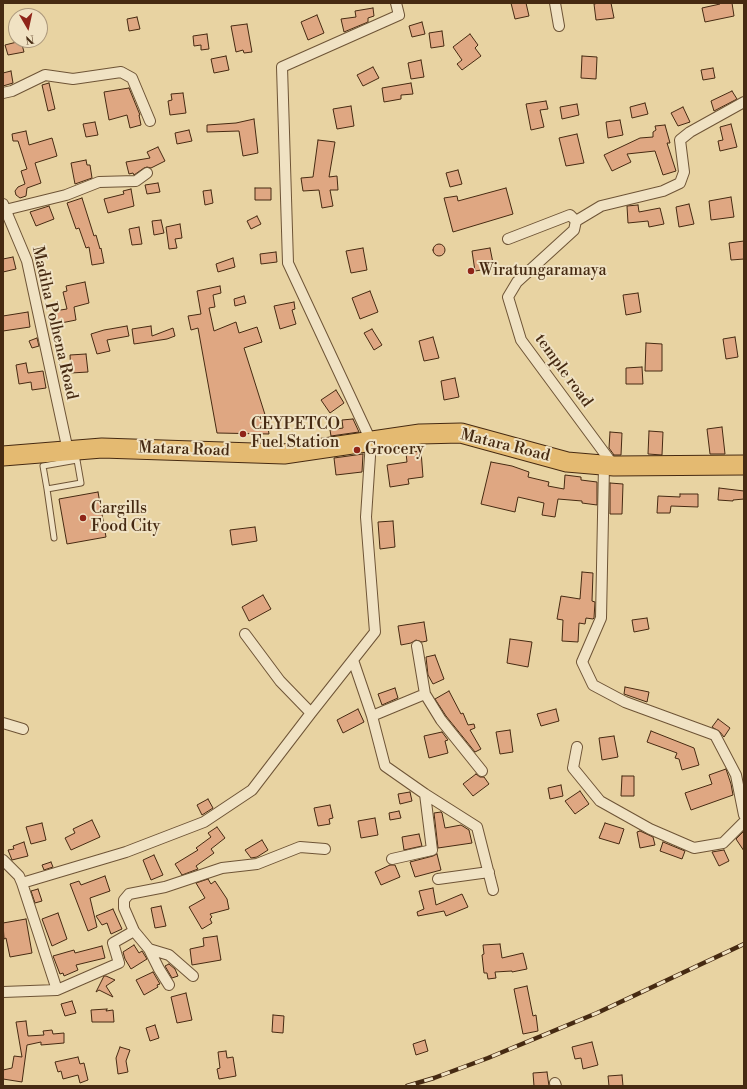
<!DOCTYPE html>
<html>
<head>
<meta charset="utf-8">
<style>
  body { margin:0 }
  #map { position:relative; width:747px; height:1089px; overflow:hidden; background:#e8d3a2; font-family:"Libre Bodoni",serif }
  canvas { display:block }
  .frame { position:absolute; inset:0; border:4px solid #462a12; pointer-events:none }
  .north { position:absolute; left:8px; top:8px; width:40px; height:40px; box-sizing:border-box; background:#f0e2c3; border:1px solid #ac987c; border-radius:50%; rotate:171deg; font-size:11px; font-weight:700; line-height:16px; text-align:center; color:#462a12 }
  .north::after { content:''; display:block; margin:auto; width:14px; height:18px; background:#8f2418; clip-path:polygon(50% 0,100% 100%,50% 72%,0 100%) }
</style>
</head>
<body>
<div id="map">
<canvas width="747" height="1089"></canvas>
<div class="frame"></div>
<div class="north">N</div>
</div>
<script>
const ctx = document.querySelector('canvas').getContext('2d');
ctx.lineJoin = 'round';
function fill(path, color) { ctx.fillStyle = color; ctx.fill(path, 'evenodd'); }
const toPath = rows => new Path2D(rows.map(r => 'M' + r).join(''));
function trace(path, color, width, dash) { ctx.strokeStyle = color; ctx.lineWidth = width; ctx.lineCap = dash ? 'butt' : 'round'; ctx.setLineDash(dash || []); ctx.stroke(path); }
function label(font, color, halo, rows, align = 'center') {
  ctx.font = font + ' "Libre Bodoni",serif'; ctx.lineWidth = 4; ctx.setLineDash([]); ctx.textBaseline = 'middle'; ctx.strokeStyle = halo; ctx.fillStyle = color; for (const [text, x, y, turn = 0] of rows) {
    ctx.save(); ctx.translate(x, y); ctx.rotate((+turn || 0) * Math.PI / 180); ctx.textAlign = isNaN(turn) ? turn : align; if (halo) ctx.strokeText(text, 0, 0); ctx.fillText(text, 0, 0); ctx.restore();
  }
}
const building = toPath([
  [511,3,526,3,529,16,515,19,511,3],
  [599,3,611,3,614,18,596,20,594,4,599,3],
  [720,3,732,3,734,16,705,22,702,8,720,4,720,3],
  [373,8,374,16,368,18,368,22,344,32,341,19,356,17,355,11,373,8],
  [317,15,324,33,308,40,301,22,317,15],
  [137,17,140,29,129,31,127,19,137,17],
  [422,22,425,34,412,37,409,26,422,22],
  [247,24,252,52,244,53,243,50,236,52,231,26,247,24],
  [442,31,444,46,431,48,429,33,442,31],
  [207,34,209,49,201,50,201,45,194,46,193,36,207,34],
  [470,34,478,45,475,48,481,56,462,70,457,64,462,60,453,47,470,34],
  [21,41,24,52,8,55,5,45,21,41],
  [226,56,229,70,214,73,211,59,226,56],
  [582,56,597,57,596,79,581,78,582,56],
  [421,60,424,77,411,79,408,63,421,60],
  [373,67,379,78,363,86,357,75,373,67],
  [713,68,715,78,703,80,701,70,713,68],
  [11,71,13,83,3,86,3,73,11,71],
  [49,83,55,109,48,111,42,85,49,83],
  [411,83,413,94,401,95,401,99,384,102,382,88,411,83],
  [129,88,140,115,139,115,141,125,130,128,127,115,109,120,104,92,129,88],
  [732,91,737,99,714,111,711,101,732,91],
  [183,93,186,113,170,115,168,101,172,100,171,94,183,93],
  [546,101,548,109,540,110,544,127,531,130,526,104,546,101],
  [645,103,648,114,632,118,630,107,645,103],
  [577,104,579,115,562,119,560,107,577,104],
  [351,106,354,126,337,129,333,109,351,106],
  [683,107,690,122,678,126,671,113,683,107],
  [254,119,258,153,243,156,239,131,207,132,207,125,236,123,254,119],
  [620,120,623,135,608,138,606,122,620,120],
  [95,122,98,135,86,137,83,124,95,122],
  [731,124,737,147,720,151,718,141,723,140,720,127,731,124],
  [665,125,670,143,667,143,676,171,663,175,655,151,627,154,631,162,612,171,604,155,640,138,653,137,653,132,656,130,655,126,665,125],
  [189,130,192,141,177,144,175,133,189,130],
  [26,131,29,145,52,138,57,156,35,163,41,183,27,188,26,196,20,198,16,195,15,191,18,187,25,184,21,171,27,169,18,141,13,141,12,134,26,131],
  [577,134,584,163,566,166,559,138,577,134],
  [318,140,335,142,329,177,337,176,338,190,330,190,333,206,322,208,319,190,303,191,301,178,313,177,318,140],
  [158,147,165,161,151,168,147,167,144,168,134,175,133,173,129,174,126,162,150,158,147,152,158,147],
  [86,160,87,165,90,165,92,178,75,184,71,163,86,160],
  [458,170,462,184,450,187,446,173,458,170],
  [158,183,160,192,147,194,145,185,158,183],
  [255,188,271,188,271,200,255,200,255,188],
  [506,188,513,214,453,232,444,198,457,196,458,201,506,188],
  [131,189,134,206,108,213,104,199,124,194,123,191,131,189],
  [211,190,213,203,205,205,203,191,211,190],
  [731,197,734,217,711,220,709,201,731,197],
  [82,198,94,236,96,235,100,249,101,248,104,263,92,265,89,247,86,248,79,228,76,229,67,203,82,198],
  [689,204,694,224,679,227,676,207,689,204],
  [638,205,639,212,660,208,664,224,649,227,648,221,628,223,627,206,638,205],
  [49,206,54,219,36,226,30,212,49,206],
  [257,216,261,224,251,229,247,221,257,216],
  [161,220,164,233,154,235,152,221,161,220],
  [180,224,182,238,175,239,177,248,169,249,166,227,180,224],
  [139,227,142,244,132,245,129,229,139,227],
  [744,241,744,259,731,260,729,243,744,241],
  '433 250a6 6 0 1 1 12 0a6 6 0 1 1-12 0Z',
  [363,248,367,270,351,273,346,251,363,248],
  [490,248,494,268,475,271,472,251,490,248],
  [276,252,277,262,261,264,260,254,276,252],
  [13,257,16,269,3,272,3,259,13,257],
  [233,258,235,267,218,272,216,264,233,258],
  [85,282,89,303,74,307,76,320,56,324,54,311,67,309,63,292,67,291,66,286,85,282],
  [220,286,221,293,213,295,215,307,209,308,214,331,236,322,239,333,257,327,262,342,244,348,267,421,269,434,217,433,198,328,191,330,188,316,201,314,197,291,220,286],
  [370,291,378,312,360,319,352,298,370,291],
  [638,293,641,312,626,315,623,295,638,293],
  [244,296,246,303,235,306,234,299,244,296],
  [294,302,295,309,292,310,296,324,280,329,274,306,294,302],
  [28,312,30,327,3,331,3,316,28,312],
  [127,326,129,336,107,340,110,351,97,354,91,334,104,330,127,326],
  [151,326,152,336,173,328,175,336,167,339,134,344,132,329,151,326],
  [372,329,382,345,374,350,364,333,372,329],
  [433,337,439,358,424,361,419,341,433,337],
  [735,337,738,357,726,359,723,339,735,337],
  [37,338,39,346,32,348,29,341,37,338],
  [646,343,662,344,662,371,645,371,646,343],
  [86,354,88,372,71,373,70,355,86,354],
  [26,363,28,373,43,371,46,388,32,390,31,382,19,384,16,365,26,363],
  [642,367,643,384,626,384,626,368,642,367],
  [455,378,459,397,444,400,441,381,455,378],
  [336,390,344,403,330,413,321,400,336,390],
  [353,419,359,432,331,436,330,430,343,428,342,420,353,419],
  [722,427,725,454,710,454,707,429,722,427],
  [649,431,663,432,662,455,648,454,649,431],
  [610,432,622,433,621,455,614,455,609,448,610,432],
  [421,451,423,477,408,479,409,484,390,487,387,465,407,462,406,453,421,451],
  [363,454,362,472,336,475,334,458,363,454],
  [491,462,512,466,529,472,528,477,549,482,548,486,564,489,565,475,581,477,581,480,597,482,597,505,582,503,582,501,558,499,555,517,542,515,544,503,518,497,515,512,481,504,491,462],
  [610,483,623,484,622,514,610,514,610,483],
  [719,488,744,491,744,499,733,500,733,501,718,500,719,488],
  [98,492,106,537,67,544,59,499,98,492],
  [680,494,698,494,698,507,671,506,670,513,657,513,658,496,680,497,680,494],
  [393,521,395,547,380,549,378,522,393,521],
  [255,527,257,541,232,545,230,530,255,527],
  [582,572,593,573,592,601,595,602,594,618,593,619,586,618,585,624,579,623,578,642,562,641,563,620,557,619,561,596,580,599,582,572],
  [263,595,271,609,249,621,242,607,263,595],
  [647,618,649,629,634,632,632,620,647,618],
  [424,622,427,641,422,642,416,640,411,643,401,645,398,626,424,622],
  [510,639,532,642,528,667,507,663,510,639],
  [435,655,444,679,433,684,428,675,426,657,435,655],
  [625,687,649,692,647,702,624,694,625,687],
  [395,688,398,698,382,705,378,694,395,688],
  [449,691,461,714,463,713,468,725,474,724,475,728,470,730,481,749,475,752,446,716,435,699,449,691],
  [358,709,364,722,343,733,337,720,358,709],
  [556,709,559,721,541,726,537,714,556,709],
  [718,719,730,728,724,737,720,732,712,727,718,719],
  [510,730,513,752,500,754,496,732,510,730],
  [651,731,694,748,699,765,682,770,679,759,675,758,677,753,647,742,651,731],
  [442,732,448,740,445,741,448,753,429,758,424,736,442,732],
  [614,736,618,757,602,760,599,738,614,736],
  [726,769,731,784,733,795,691,810,685,793,712,784,709,775,726,769],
  [476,774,480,777,484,777,489,784,473,796,463,784,476,774],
  [622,776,634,776,634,796,621,796,622,776],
  [561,785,563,796,550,799,548,788,561,785],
  [580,791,589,804,575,814,565,801,580,791],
  [410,792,412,801,400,804,398,794,410,792],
  [208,799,213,808,202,815,197,805,208,799],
  [330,805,333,818,329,819,330,824,318,826,314,808,330,805],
  [399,811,401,818,390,820,389,813,399,811],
  [441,812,442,813,445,828,461,825,469,830,472,843,438,848,434,813,441,812],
  [375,818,378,835,361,838,358,821,375,818],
  [92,820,100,837,71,850,65,838,75,833,73,829,92,820],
  [42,823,46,840,31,844,26,827,42,823],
  [605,823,624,829,619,844,599,838,605,823],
  [217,827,225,838,211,849,214,853,196,866,198,869,182,875,175,864,198,850,196,848,211,837,208,833,217,827],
  [640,831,653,837,655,845,640,848,637,832,640,831],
  [744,831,744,851,736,839,744,831],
  [419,834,422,846,404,850,402,837,419,834],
  [262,840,268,850,257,857,251,858,245,850,262,840],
  [24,842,28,856,12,860,8,850,14,849,13,846,24,842],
  [663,842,685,851,682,859,660,851,663,842],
  [724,850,729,861,719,866,712,852,724,850],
  [437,854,441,870,415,877,410,862,433,856,437,854],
  [154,855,163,875,151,880,143,860,154,855],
  [51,862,53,867,44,870,42,865,51,862],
  [390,865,395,865,400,877,381,885,375,872,390,865],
  [105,876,110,891,90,898,97,927,88,931,70,884,79,881,81,885,105,876],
  [208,879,211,884,215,881,227,899,229,909,210,914,212,917,210,919,212,923,202,929,189,907,205,898,196,883,208,879],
  [433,888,436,905,462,894,468,907,446,916,444,911,418,916,417,912,424,909,419,891,433,888],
  [38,889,42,901,35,903,31,891,38,889],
  [161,906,166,926,155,928,151,908,161,906],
  [113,909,122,929,111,934,107,923,102,925,96,916,113,909],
  [58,913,67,939,52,946,42,919,58,913],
  [26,919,32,953,10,957,6,938,4,939,3,923,26,919],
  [217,936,221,960,192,965,190,949,204,946,203,938,217,936],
  [500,944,502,958,523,953,527,969,512,972,512,971,495,972,496,978,488,979,487,973,484,973,482,955,484,954,483,945,500,944],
  [134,945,139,953,142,951,147,959,131,969,125,959,123,952,134,945],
  [102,946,105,958,76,965,78,970,64,976,63,973,60,974,53,956,74,950,75,953,102,946],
  [169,964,175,969,178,976,172,978,165,966,169,964],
  [153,972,160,984,157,985,158,987,144,995,136,980,153,972],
  [104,976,106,976,115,980,106,986,113,997,99,990,96,992,104,976],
  [527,986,533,1016,536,1015,538,1031,523,1034,514,989,527,986],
  [186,993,192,1020,177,1023,171,997,186,993],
  [72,1001,76,1013,65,1016,61,1004,72,1001],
  [107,1009,106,1011,113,1010,114,1022,92,1022,91,1010,107,1009],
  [273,1015,284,1016,283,1033,272,1032,273,1015],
  [26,1021,28,1036,44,1035,43,1031,52,1030,53,1034,64,1033,64,1043,41,1045,41,1042,27,1045,22,1082,3,1079,3,1070,12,1068,14,1056,22,1057,16,1022,26,1021],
  [155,1025,159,1038,150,1041,146,1028,155,1025],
  [425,1040,428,1051,416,1055,413,1044,425,1040],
  [592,1042,598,1065,583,1069,581,1058,575,1059,572,1047,592,1042],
  [120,1047,130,1050,126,1061,128,1072,118,1074,116,1058,120,1047],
  [226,1051,227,1058,233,1057,236,1076,219,1079,217,1069,220,1068,218,1052,226,1051],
  [78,1057,80,1064,84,1063,88,1080,80,1083,78,1075,63,1079,61,1071,58,1072,55,1062,78,1057],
  [547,1072,549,1086,534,1086,533,1073,547,1072],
  [622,1075,623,1086,609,1086,608,1076,622,1075]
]);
fill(building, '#dfa782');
trace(building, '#462a12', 1);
const lane = toPath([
  [76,453,77,460,81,483,47,489,43,466,77,460],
  [47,489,54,538]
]);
const street = toPath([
  [555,3,559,26],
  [3,93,12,91,45,75,73,79,121,72,132,78,150,121],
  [3,204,27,261,68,451],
  [5,210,66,195,99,182,136,181,147,173],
  [576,221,601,206,663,191,680,183,684,172,680,140,690,132,744,102],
  [508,239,570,215,576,221,574,230,517,282,508,297,521,340,614,466],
  [604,465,601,618,582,662,593,685,625,702,715,735,736,775,744,815],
  [245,634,280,681,311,713],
  [417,646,425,694],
  [353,660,372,716,385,766,425,794,477,827,493,890],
  [372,716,425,694,441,720,482,771],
  [3,723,23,729],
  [577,747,573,768,600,801,650,829,694,848,723,843,744,822],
  [392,859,432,850,425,794],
  [3,860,19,876,22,883,57,990],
  [438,879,489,872],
  [22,883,126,852,204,822,252,790,311,713,375,632,366,517,371,441,288,263,282,67,399,15,396,3],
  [134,931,149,949,169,955,193,976],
  [149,949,159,969,169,985],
  [3,992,57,990,119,963,113,943,134,931,124,908,124,900,129,894,165,887,222,868,257,864,300,847,325,849],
  [555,1083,556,1086]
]);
const highway = toPath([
  [3,456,102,448,284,454,420,434,461,433,567,462,614,466,744,465]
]);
trace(lane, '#6e5436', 7);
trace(street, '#6e5436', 12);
trace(highway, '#462a12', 21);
trace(lane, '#f0e2c3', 5);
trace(street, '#f0e2c3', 10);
trace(highway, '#e4ba71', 19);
const rail = toPath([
  [407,1086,434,1078,488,1058,597,1013,744,944]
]);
trace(rail, '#462a12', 4.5);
trace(rail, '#f0e2c3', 3, [9]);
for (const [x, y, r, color] of [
  [471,271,4,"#8f2418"],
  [243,434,4,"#8f2418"],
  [357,450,4,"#8f2418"],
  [83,518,4,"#8f2418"]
]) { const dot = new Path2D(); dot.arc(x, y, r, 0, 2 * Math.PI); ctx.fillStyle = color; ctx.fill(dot); trace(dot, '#f0e2c3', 1.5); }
label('16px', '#462a12', '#f0e2c3', [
  ["Wiratungaramaya",479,271],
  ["CEYPETCO",251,425],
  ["Fuel Station",251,443],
  ["Grocery",365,450],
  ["Cargills",91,509],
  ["Food City",91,527]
], 'left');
label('16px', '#462a12', '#f0e2c3', [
  ["Madiha Polhena Road",54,323,77],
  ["temple road",563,371,54],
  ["Matara Road",505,446,14],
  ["Matara Road",184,450,2]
]);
</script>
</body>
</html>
